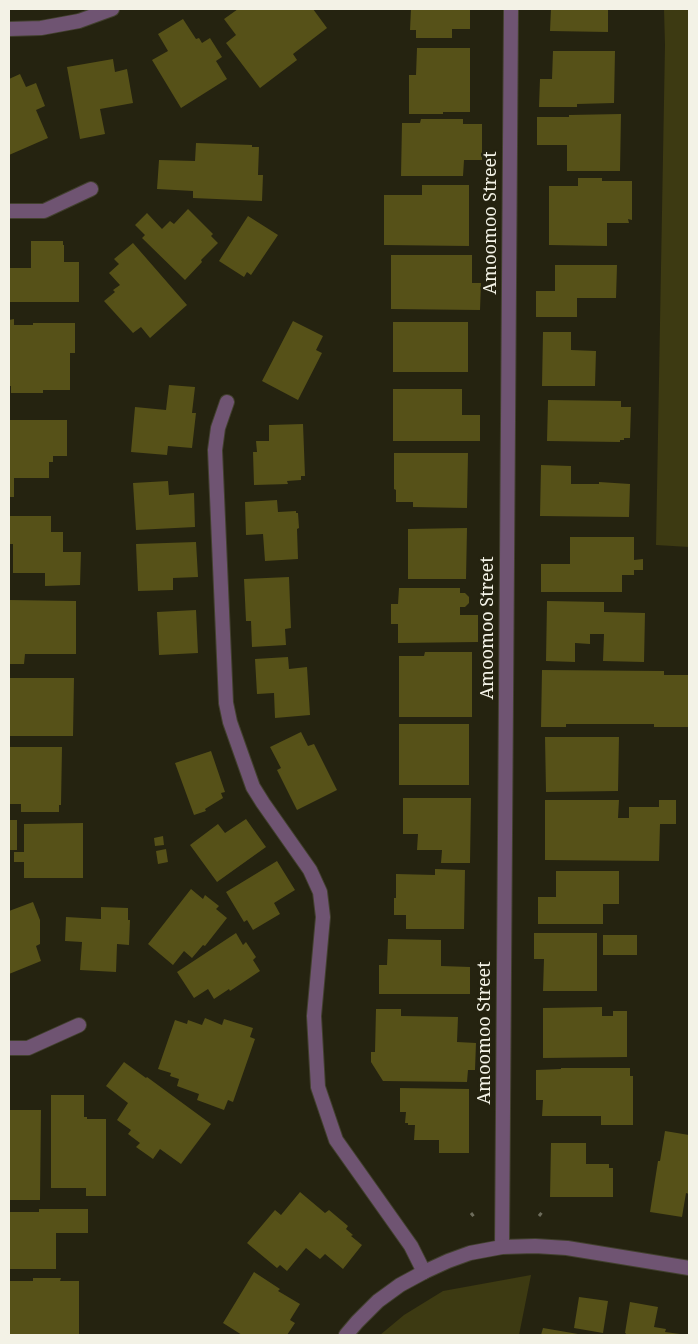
<!DOCTYPE html>
<html>
<head>
<meta charset="utf-8">
<style>
  body { margin:0 }
  #map { position:relative; width:698px; height:1344px; overflow:hidden; background:#252310; font-family:"Noto Serif",serif }
  canvas { display:block }
  .frame { position:absolute; inset:0; border:10px solid #f3f2e6; pointer-events:none }
</style>
</head>
<body>
<div id="map">
<canvas width="698" height="1344"></canvas>
<div class="frame"></div>
</div>
<script>
const ctx = document.querySelector('canvas').getContext('2d');
ctx.lineJoin = 'round';
function fill(path, color) { ctx.fillStyle = color; ctx.fill(path, 'evenodd'); }
const toPath = rows => new Path2D(rows.map(r => 'M' + r).join(''));
function trace(path, color, width, dash) { ctx.strokeStyle = color; ctx.lineWidth = width; ctx.lineCap = dash ? 'butt' : 'round'; ctx.setLineDash(dash || []); ctx.stroke(path); }
function label(font, color, halo, rows, align = 'center') {
  ctx.font = font + ' "Noto Serif",serif'; ctx.lineWidth = 5; ctx.setLineDash([]); ctx.textBaseline = 'middle'; ctx.strokeStyle = halo; ctx.fillStyle = color; for (const [text, x, y, turn = 0] of rows) {
    ctx.save(); ctx.translate(x, y); ctx.rotate((+turn || 0) * Math.PI / 180); ctx.textAlign = isNaN(turn) ? turn : align; if (halo) ctx.strokeText(text, 0, 0); ctx.fillText(text, 0, 0); ctx.restore();
  }
}
fill(toPath([
  [664,9,689,9,689,547,656,545,665,45],
  [531,1275,519,1335,380,1335,404,1315,443,1291]
]), '#3d3a12');
fill(toPath([
  [238,9,313,9,327,28,293,54,297,60,260,88,226,43,236,35,224,19],
  [411,9,470,9,470,29,452,29,452,38,416,38,416,30,410,30],
  [551,9,608,9,608,32,550,31],
  [183,19,196,39,199,38,202,43,210,38,222,57,216,61,227,79,181,108,152,60,168,51,158,34],
  [417,48,470,48,470,112,443,112,443,114,409,114,409,75,416,75],
  [553,51,615,51,614,103,577,104,577,107,539,107,540,79,552,79],
  [113,59,115,72,127,69,133,103,100,109,105,134,80,139,67,67],
  [20,74,26,87,36,83,45,106,36,110,48,138,9,155,9,79],
  [621,114,620,171,567,171,567,145,537,145,537,117,569,117,569,115],
  [421,119,463,119,463,124,482,124,482,160,464,160,463,176,401,176,402,123,420,123],
  [196,143,252,145,252,147,259,147,258,175,263,175,262,201,193,198,193,191,157,189,159,160,195,161],
  [578,178,602,178,602,181,632,181,632,220,628,219,629,223,607,223,607,246,549,245,549,186,578,186],
  [422,185,469,185,469,246,384,245,384,195,422,195],
  [188,209,213,234,211,236,218,243,201,260,202,262,185,280,142,238,145,235,135,225,147,213,162,229,170,221,174,224],
  [248,216,278,235,251,275,247,272,244,277,219,261],
  [31,241,63,241,63,245,64,245,64,262,79,262,79,302,9,302,9,268,31,268],
  [133,243,187,305,150,338,141,327,133,333,104,301,115,292,113,290,120,285,109,273,119,264,114,259],
  [391,255,472,255,472,283,481,283,480,310,391,309],
  [555,265,617,265,616,298,577,298,577,317,536,317,536,291,555,291],
  [14,319,14,325,33,325,33,323,75,323,75,353,70,353,70,390,43,390,43,393,11,393,11,386,9,386,9,320],
  [293,321,323,336,316,350,322,353,298,400,262,381],
  [393,322,468,322,468,372,393,372],
  [543,332,571,332,571,350,596,351,595,386,542,386],
  [169,385,195,387,192,413,196,413,192,448,168,446,167,455,131,452,135,407,166,410],
  [393,389,462,389,462,415,480,415,480,441,393,441],
  [548,400,621,401,621,407,631,407,630,438,624,438,624,440,620,440,620,442,547,441],
  [10,420,67,420,67,456,53,456,53,462,49,462,49,478,14,478,14,497,9,497],
  [303,424,305,476,301,476,301,480,287,481,288,484,254,485,253,452,257,452,256,441,269,441,269,425],
  [394,453,468,453,467,508,413,507,413,502,396,502,396,490,394,489],
  [541,465,571,466,571,484,599,484,599,482,630,484,629,517,540,516],
  [168,481,169,495,194,493,195,527,136,530,133,483],
  [277,500,278,512,296,511,296,513,298,513,299,528,297,529,298,559,265,561,263,534,246,535,245,502],
  [9,516,51,516,51,532,63,532,63,552,81,552,80,585,45,586,45,573,13,573,13,544,9,544],
  [467,528,466,579,408,579,408,529],
  [570,537,634,537,634,560,643,559,643,570,634,570,634,575,622,575,622,592,541,592,541,564,570,564],
  [196,542,198,577,173,578,173,590,138,591,136,544],
  [289,577,291,628,285,629,286,645,252,647,251,621,246,621,244,579],
  [399,588,460,588,460,593,465,593,469,597,469,603,465,607,460,607,460,615,478,615,478,642,398,643,398,624,391,624,391,604,398,604],
  [9,600,76,601,76,654,25,654,24,664,9,664],
  [547,601,604,602,604,612,645,613,644,662,603,661,604,634,590,634,590,644,575,643,575,662,546,661],
  [196,610,198,653,159,655,157,612],
  [425,652,472,652,472,717,399,717,399,656,424,656],
  [288,657,289,669,307,667,310,715,275,718,274,693,257,694,255,659],
  [542,670,664,671,664,675,689,675,689,727,654,727,654,724,566,724,566,727,541,727],
  [9,678,74,678,73,736,9,736],
  [399,724,469,724,469,785,399,785],
  [301,732,308,746,314,744,337,790,297,810,277,770,281,768,270,747],
  [545,737,619,737,618,791,546,792],
  [9,747,62,747,61,805,59,805,59,812,21,812,21,804,9,804],
  [211,751,225,792,221,793,223,798,205,809,206,811,194,815,175,763],
  [403,798,471,798,470,863,441,863,442,850,417,850,418,834,403,834],
  [545,800,619,800,618,818,629,818,629,807,659,807,659,800,676,800,676,824,660,824,659,861,545,860],
  [246,819,266,847,217,882,190,845,218,824,225,833],
  [9,820,17,820,17,850,9,850],
  [83,823,83,878,24,878,24,862,14,862,14,852,24,852,24,824],
  [163,836,164,845,155,846,154,838],
  [166,849,168,862,158,864,156,851],
  [277,861,295,890,274,903,280,914,253,930,247,920,244,922,226,892],
  [435,869,465,870,464,929,406,929,406,915,394,915,394,898,396,898,396,874,435,875],
  [556,871,619,871,619,904,603,904,603,924,538,924,538,897,556,897],
  [191,889,203,899,205,895,219,906,216,909,227,918,205,946,203,945,192,958,184,951,173,965,148,944],
  [33,902,40,920,40,944,36,946,41,961,9,974,9,911],
  [101,907,128,908,128,920,130,920,129,945,117,944,116,972,80,970,82,942,65,941,66,917,101,919],
  [236,933,243,945,246,942,256,957,253,960,260,971,230,991,229,989,214,999,208,989,194,998,177,972],
  [534,933,597,933,597,991,543,991,544,959,534,959],
  [603,935,637,935,637,955,603,955],
  [388,939,441,940,441,966,470,967,470,994,379,994,379,965,387,965],
  [602,1007,602,1016,613,1016,613,1011,627,1011,627,1057,543,1058,543,1008],
  [376,1009,401,1009,401,1016,458,1017,457,1042,476,1043,475,1070,468,1070,467,1082,383,1081,371,1062,371,1052,375,1052],
  [205,1018,222,1025,224,1019,253,1028,250,1037,255,1039,233,1102,228,1100,224,1110,197,1100,199,1094,177,1086,179,1079,170,1076,171,1073,158,1069,175,1020,187,1024,188,1020,202,1025],
  [124,1062,146,1078,147,1077,211,1124,181,1164,160,1149,153,1159,136,1147,140,1143,128,1134,131,1130,117,1120,128,1103,106,1086],
  [561,1068,630,1068,630,1076,633,1076,633,1125,601,1125,601,1116,542,1116,543,1100,536,1100,536,1070,561,1069],
  [400,1088,469,1089,469,1153,439,1153,439,1140,414,1140,415,1125,408,1125,408,1123,405,1123,406,1112,400,1112],
  [51,1095,84,1095,84,1117,87,1117,87,1119,106,1119,106,1196,86,1196,86,1188,51,1188],
  [9,1110,41,1110,40,1200,9,1200],
  [665,1131,689,1135,689,1194,686,1193,682,1217,650,1212,658,1161,660,1161],
  [551,1143,586,1143,586,1164,609,1164,609,1168,613,1168,613,1197,550,1197],
  [300,1192,325,1213,329,1210,348,1226,346,1229,353,1235,351,1236,362,1245,343,1269,325,1254,320,1259,306,1248,287,1271,280,1265,277,1268,247,1243,275,1210,281,1215],
  [39,1209,88,1209,88,1233,56,1233,56,1269,9,1269,9,1212,39,1212],
  [254,1272,280,1289,278,1291,300,1304,290,1320,295,1323,287,1335,242,1335,223,1323],
  [33,1278,61,1278,60,1281,79,1281,79,1335,9,1335,9,1281,33,1281],
  [579,1297,608,1301,603,1333,574,1328],
  [630,1302,658,1307,654,1327,666,1329,665,1332,680,1334,680,1335,625,1335,626,1333,625,1333],
  [543,1328,578,1334,578,1335,541,1335]
]), '#565118');
const service = toPath([
  [227,402,218,428,215,450,226,703,230,722,253,787,263,803,310,870,320,892,323,917,314,1016,318,1087,336,1140,411,1246,424,1272]
]);
const minor = toPath([
  [9,211,44,211,91,189],
  [9,1048,28,1048,79,1025],
  [502,1247,511,9]
]);
const tertiary = toPath([
  [9,29,41,28,79,21,112,9],
  [346,1335,357,1322,378,1301,400,1285,424,1272,448,1261,470,1253,502,1247,535,1246,567,1248,689,1268]
]);
trace(service, '#42402e', 16);
trace(minor, '#42402e', 16);
trace(tertiary, '#42402e', 16);
trace(toPath([
  [471,1213,475,1218],
  [539,1216,543,1211]
]), '#6d6c5b', 3, [4, 2.5]);
trace(service, '#6f5472', 14);
trace(minor, '#6f5472', 14);
trace(tertiary, '#6f5472', 14);
label('18px', '#f3f2e6', '#252310', [
  ["Amoomoo Street",491,223,-90],
  ["Amoomoo Street",488,628,-90],
  ["Amoomoo Street",485,1033,-90]
]);
</script>
</body>
</html>
